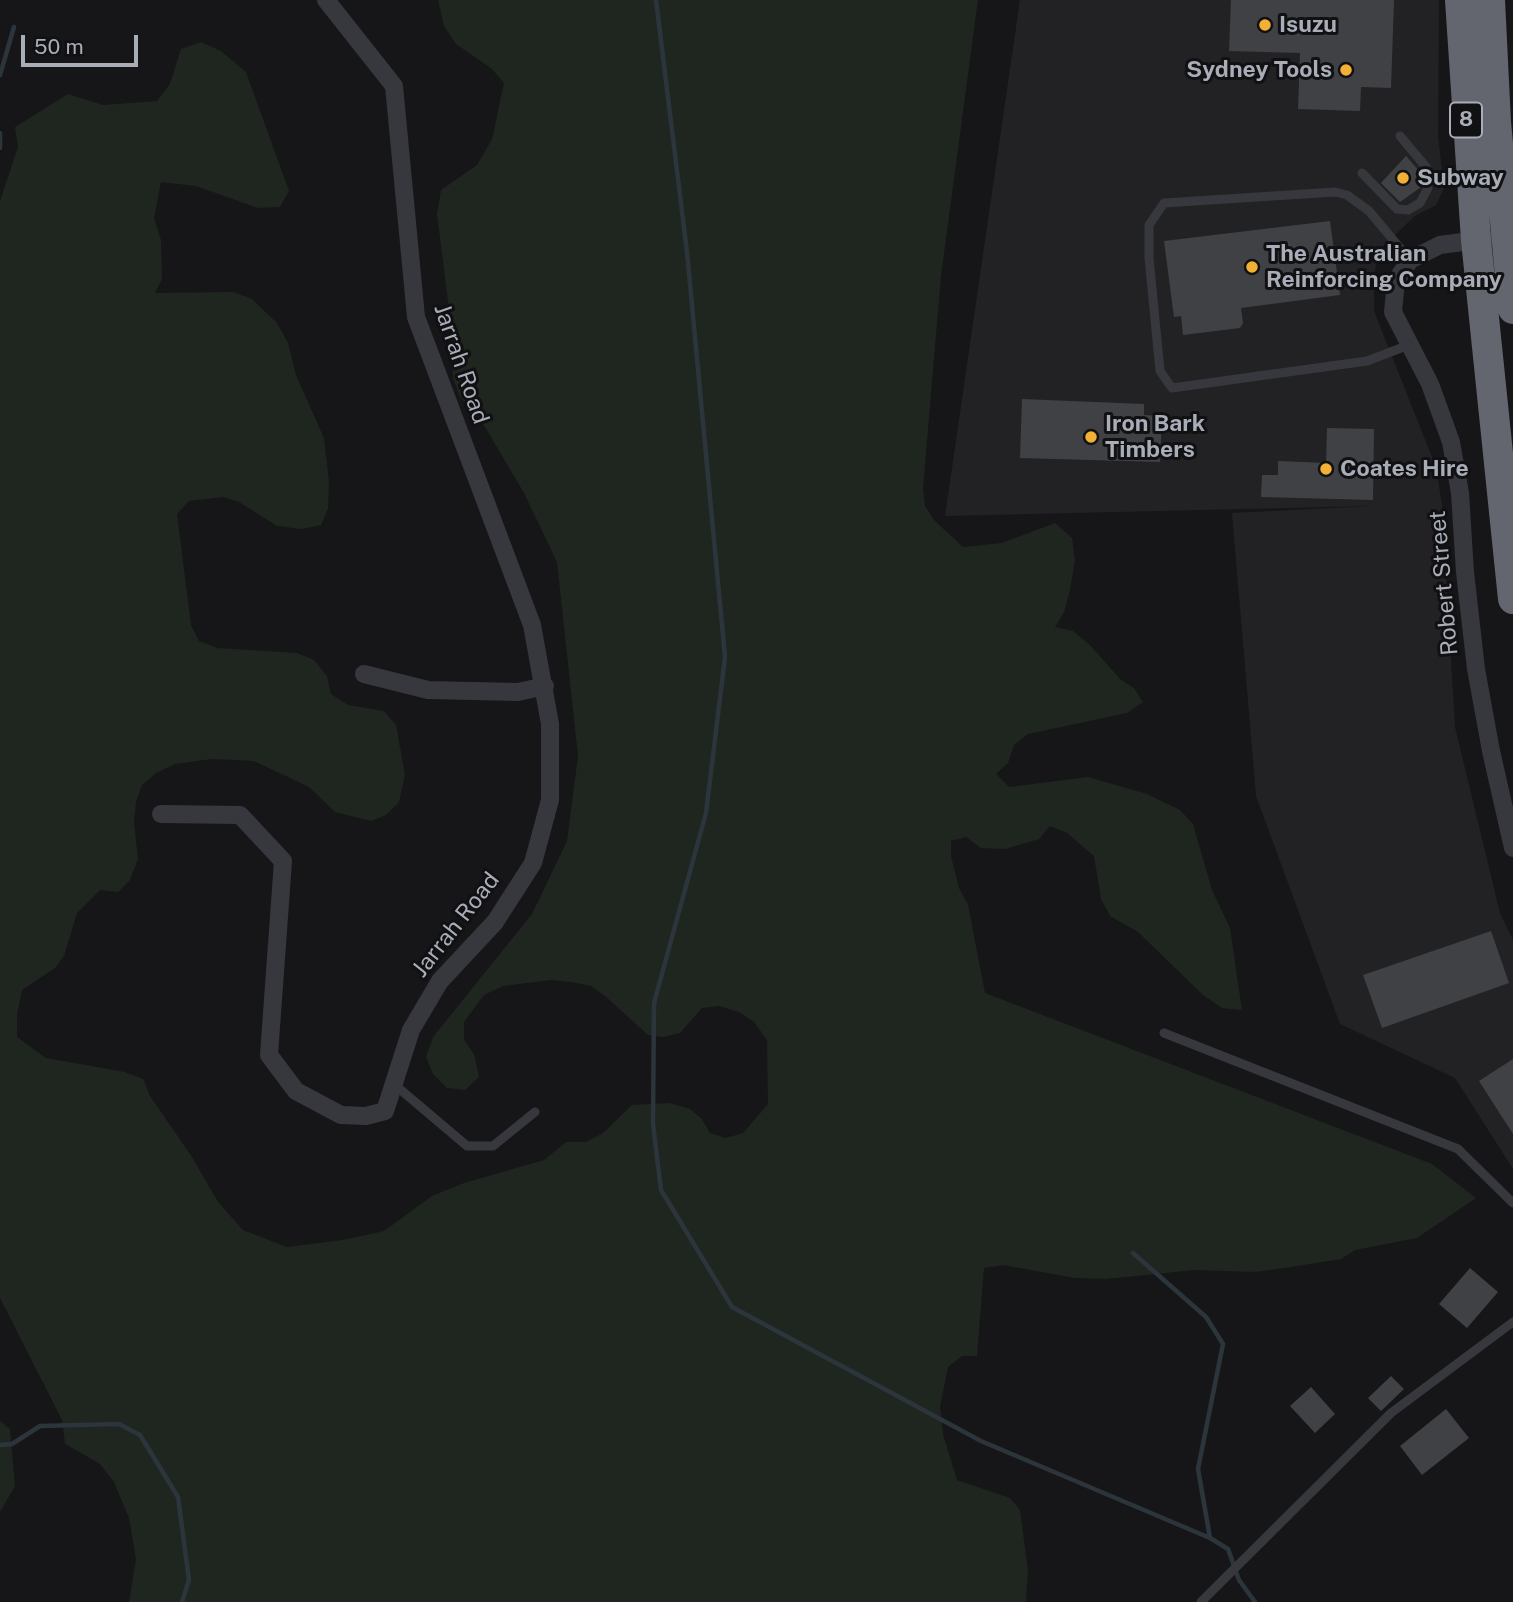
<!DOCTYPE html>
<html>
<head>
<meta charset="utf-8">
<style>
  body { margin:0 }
  #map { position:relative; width:1513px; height:1602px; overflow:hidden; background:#161618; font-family:"Public Sans",sans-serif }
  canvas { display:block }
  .scale { position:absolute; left:21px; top:35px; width:117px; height:32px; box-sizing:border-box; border:4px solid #a8adb8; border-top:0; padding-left:9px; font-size:21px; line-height:24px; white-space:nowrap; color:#a8adb8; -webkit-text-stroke:5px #111113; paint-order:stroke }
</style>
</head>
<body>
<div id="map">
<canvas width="1513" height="1602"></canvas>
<div class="scale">50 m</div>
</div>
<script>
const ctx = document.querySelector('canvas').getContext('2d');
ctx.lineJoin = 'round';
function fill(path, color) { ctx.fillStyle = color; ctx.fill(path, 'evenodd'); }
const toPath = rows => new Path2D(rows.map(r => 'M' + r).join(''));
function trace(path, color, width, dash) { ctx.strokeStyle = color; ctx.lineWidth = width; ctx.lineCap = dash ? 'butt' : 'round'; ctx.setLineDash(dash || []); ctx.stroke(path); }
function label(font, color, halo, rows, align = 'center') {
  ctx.font = font + ' "Public Sans",sans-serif'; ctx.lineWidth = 6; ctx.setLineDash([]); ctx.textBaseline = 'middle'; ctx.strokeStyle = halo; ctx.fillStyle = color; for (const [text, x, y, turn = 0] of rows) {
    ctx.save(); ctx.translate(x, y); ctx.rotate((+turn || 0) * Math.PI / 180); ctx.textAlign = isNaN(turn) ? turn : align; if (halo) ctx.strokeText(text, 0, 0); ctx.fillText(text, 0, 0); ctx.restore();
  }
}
fill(toPath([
  [1020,0,1439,0,1438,136,1444,188,1436,205,1415,216,1378,251,1374,277,1374,311,1436,467,1442,505,1455,727,1500,913,1513,940,1513,1169,1455,1078,1340,1024,1256,796,1232,513,1372,506,945,516]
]), '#222225');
fill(toPath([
  [438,0,978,0,941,276,923,488,925,506,934,520,963,547,1002,543,1055,523,1072,538,1075,560,1070,590,1064,612,1055,627,1073,631,1090,645,1120,679,1134,688,1143,702,1127,713,1028,734,1014,745,1008,763,996,774,1009,787,1088,777,1147,794,1180,810,1193,824,1212,890,1230,928,1242,1010,1222,1008,1203,995,1138,932,1110,916,1101,899,1094,856,1067,833,1050,826,1039,839,1005,849,981,848,966,837,951,841,951,856,959,888,968,905,985,993,1432,1164,1476,1198,1417,1238,1355,1250,1341,1259,1291,1267,1255,1272,1195,1270,1106,1279,1075,1278,1003,1265,984,1268,977,1356,962,1356,948,1367,940,1407,943,1434,957,1480,1010,1498,1020,1510,1028,1571,1026,1602,129,1602,136,1559,129,1518,114,1482,100,1464,65,1444,62,1420,0,1298,0,201,18,147,15,127,68,94,103,105,157,101,170,84,181,49,201,42,221,51,246,72,289,191,280,207,258,208,196,186,161,182,154,218,161,240,162,279,155,293,233,292,252,299,277,323,288,343,296,375,324,438,329,482,328,509,321,525,302,529,277,526,239,502,223,497,189,501,177,514,191,625,199,641,218,648,297,653,314,660,327,676,331,694,348,705,384,711,396,725,405,775,399,802,386,815,371,821,335,812,309,787,254,761,212,759,175,764,156,773,142,785,136,802,134,822,138,859,130,880,118,892,100,890,77,913,64,956,55,968,22,990,17,1015,17,1037,46,1058,125,1072,143,1079,150,1096,192,1157,218,1202,243,1230,287,1247,343,1240,384,1231,432,1196,464,1183,544,1160,566,1142,586,1142,603,1133,632,1105,669,1103,690,1109,702,1119,710,1133,726,1138,743,1133,768,1104,767,1040,754,1022,739,1012,719,1006,702,1008,680,1033,663,1037,648,1035,605,996,591,986,571,982,551,980,503,986,484,995,464,1022,464,1040,474,1054,479,1077,465,1090,447,1088,433,1074,426,1057,433,1037,532,914,567,841,578,756,557,562,524,493,485,427,460,397,453,378,450,317,437,214,441,190,477,165,492,139,504,83,492,69,456,44,444,26],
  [0,1421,10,1429,15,1486,0,1512]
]), '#1e261f');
trace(toPath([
  [656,0,687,252,725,657,706,813,654,1003,653,1124,661,1190,732,1307,981,1441,1210,1538,1228,1549,1239,1580,1255,1602],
  [0,75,14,27],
  [0,133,0,148],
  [1133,1253,1206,1317,1223,1344,1198,1469,1210,1538],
  [0,1445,12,1444,40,1426,119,1424,140,1435,178,1497,189,1580,182,1602]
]), '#2c353c', 4.5);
fill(toPath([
  [1231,0,1394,0,1391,88,1361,87,1360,111,1298,109,1300,53,1229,51],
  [1406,156,1419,171,1420,177,1416,182,1421,187,1400,202,1381,183],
  [1330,221,1340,295,1241,308,1243,323,1240,328,1183,335,1181,316,1174,317,1164,241],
  [1022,399,1144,404,1144,415,1162,416,1160,462,1020,458],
  [1327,428,1374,429,1373,500,1261,497,1262,475,1278,475,1278,461,1326,463],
  [1491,931,1509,983,1382,1028,1363,975],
  [1513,1059,1513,1134,1479,1081],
  [1470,1268,1498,1292,1467,1328,1439,1304],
  [1391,1376,1404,1389,1381,1411,1368,1398],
  [1311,1387,1335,1414,1315,1433,1290,1406],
  [1446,1409,1469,1438,1422,1475,1400,1446]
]), '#404145');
trace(toPath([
  [1362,173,1397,209,1408,210,1420,203,1428,188,1426,167,1400,136],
  [1409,345,1367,361,1172,388,1160,371,1149,258,1149,225,1164,203,1335,192,1347,195,1369,211,1410,260],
  [1164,1033,1458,1149,1513,1203],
  [395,1085,467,1146,493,1146,535,1112],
  [1201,1602,1391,1413,1513,1322]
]), '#37383d', 9);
trace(toPath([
  [1485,239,1440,245,1410,260,1396,281,1393,312,1430,384,1451,442,1460,493,1465,572,1476,669,1491,751,1513,848],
  [364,674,428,690,518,692,545,686],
  [161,814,240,815,283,861,269,1055,296,1091,341,1115,366,1116,385,1111,411,1030,440,981,495,922,533,863,550,800,550,724,532,625,416,317,394,86,326,0]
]), '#37383d', 18);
trace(toPath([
  [1460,0,1476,240,1513,599],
  [1490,0,1496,122,1513,309]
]), '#63666e', 30);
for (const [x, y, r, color] of [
  [1265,25,7,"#f2b134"],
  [1346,70,7,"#f2b134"],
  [1403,178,7,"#f2b134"],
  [1252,267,7,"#f2b134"],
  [1091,437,7,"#f2b134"],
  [1326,469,7,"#f2b134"]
]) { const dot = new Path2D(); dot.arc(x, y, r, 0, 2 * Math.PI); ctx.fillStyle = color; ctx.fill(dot); trace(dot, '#111113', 2.5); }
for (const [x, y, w] of [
  [1466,120,32]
]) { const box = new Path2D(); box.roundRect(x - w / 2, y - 17.5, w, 35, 5); ctx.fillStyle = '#111113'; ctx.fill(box); trace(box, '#a8adb8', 2); }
label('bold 21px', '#a8adb8', null, [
  ["8",1466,120]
]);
label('bold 23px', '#a8adb8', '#111113', [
  ["Isuzu",1279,25],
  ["Sydney Tools",1332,70,"right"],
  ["Subway",1417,178],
  ["The Australian",1266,254],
  ["Reinforcing Company",1266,280],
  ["Iron Bark",1105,424],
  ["Timbers",1105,450],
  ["Coates Hire",1340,469]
], 'left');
label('23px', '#a8adb8', '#111113', [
  ["Jarrah Road",461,364,71],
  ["Robert Street",1444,583,-95],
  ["Jarrah Road",456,925,-52]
]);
</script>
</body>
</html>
